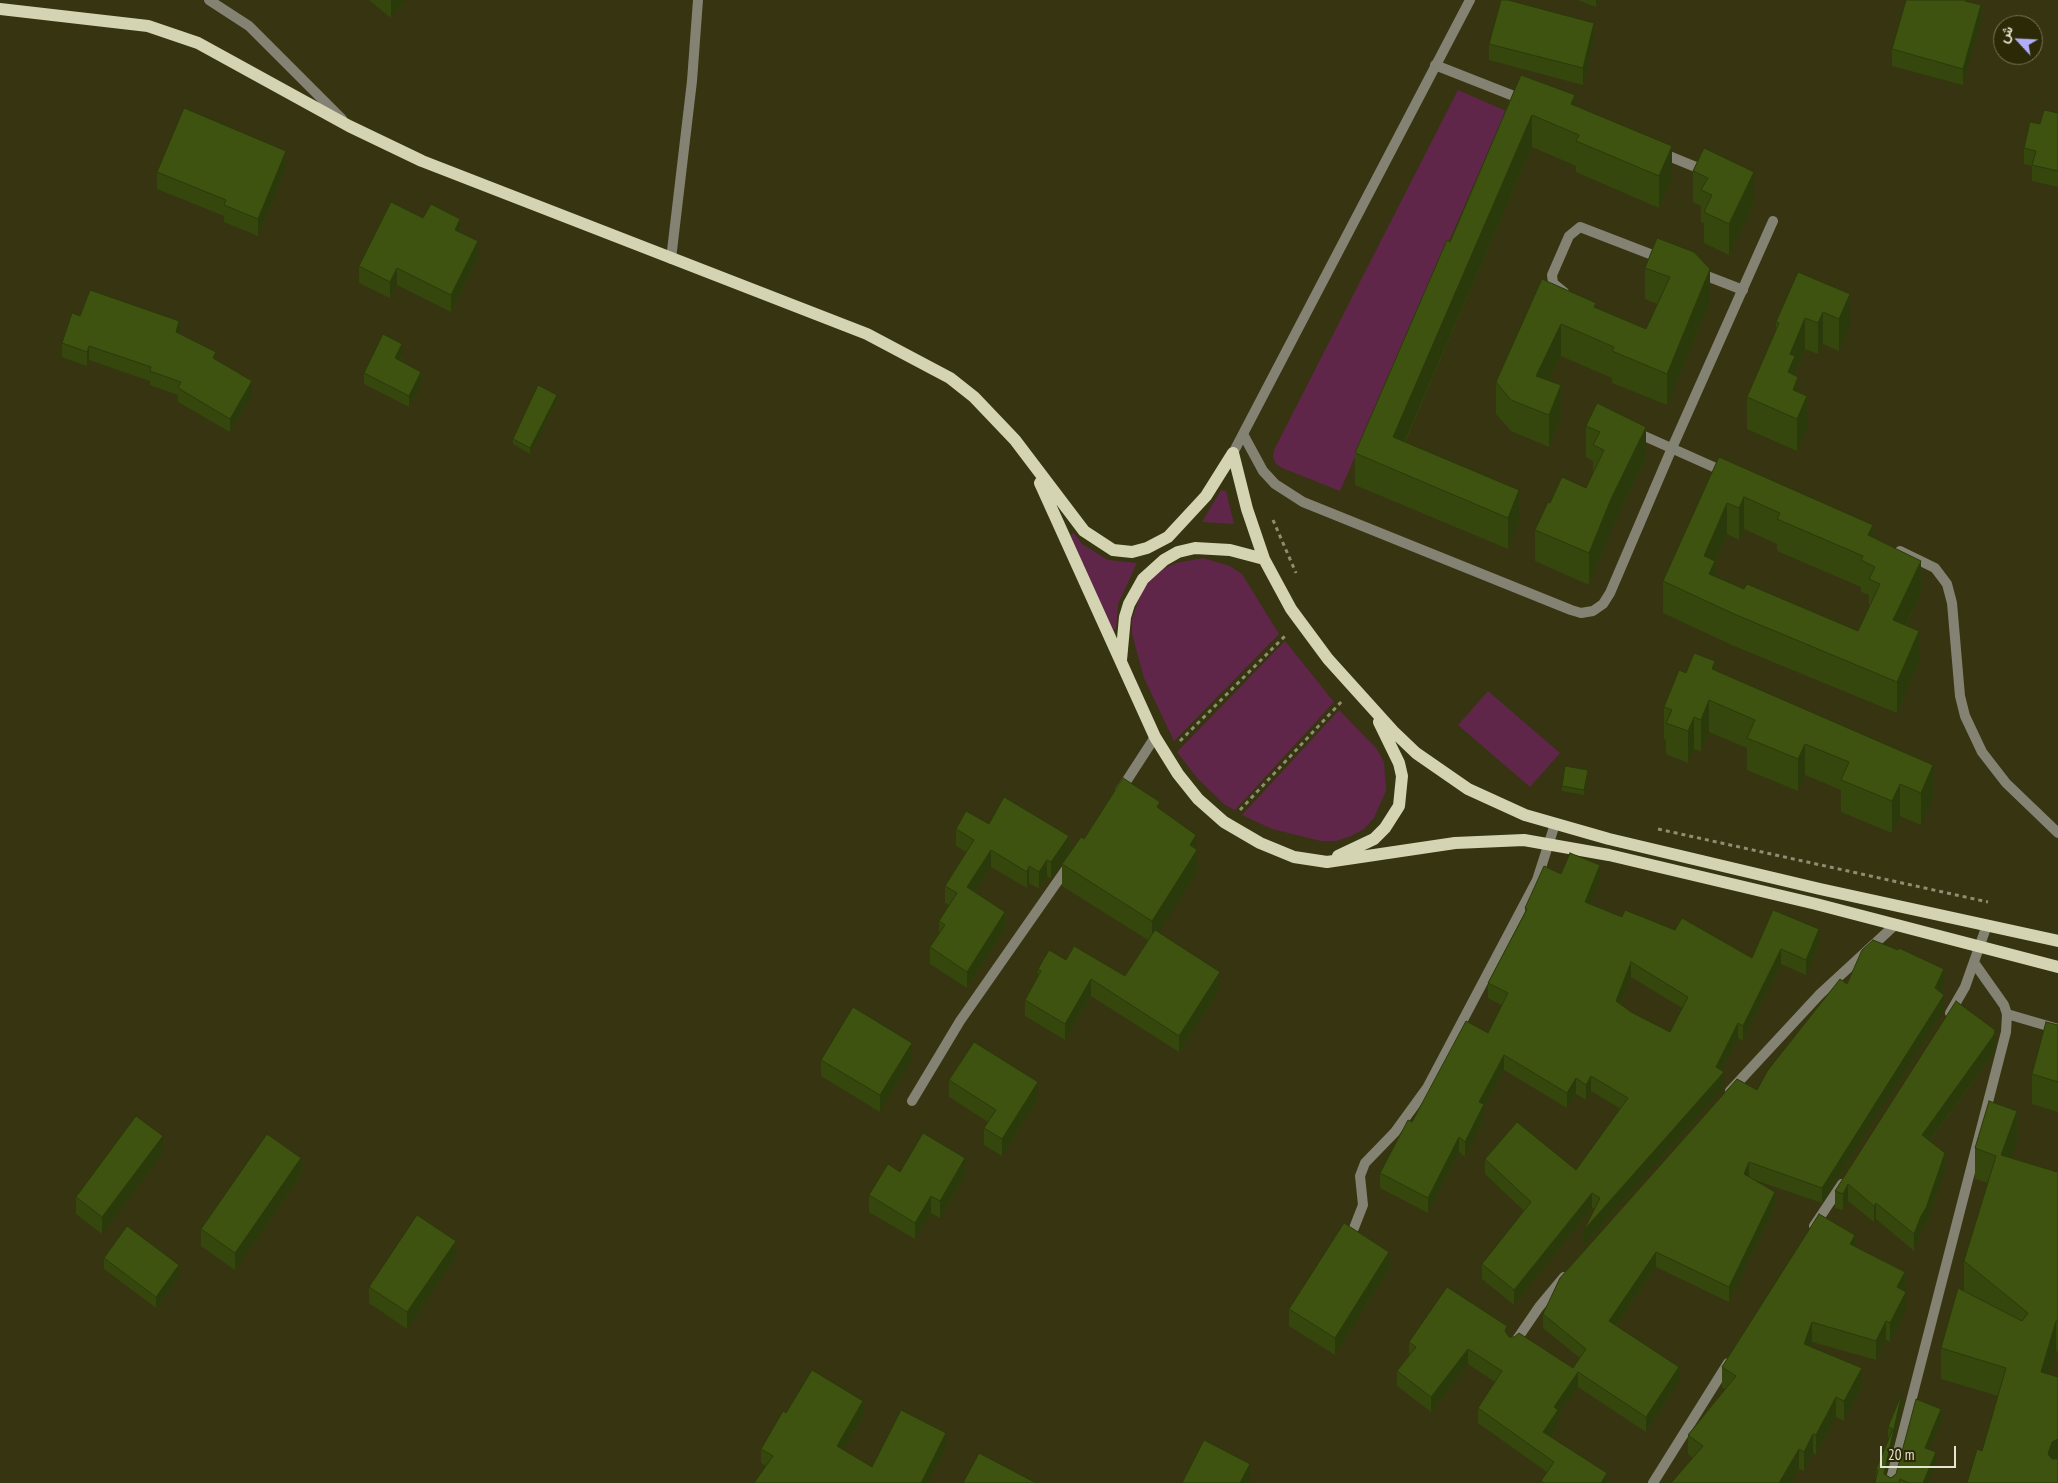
<!DOCTYPE html>
<html>
<head>
<meta charset="utf-8">
<style>
  body { margin:0 }
  #map { position:relative; width:2058px; height:1483px; overflow:hidden; background:#363411; font-family:"PT Sans Narrow",Vazirmatn,sans-serif }
  canvas { display:block }
  .north { position:absolute; left:1993px; top:15px; width:50px; height:50px; box-sizing:border-box; background:#2c2a06; border:1px solid #767457; border-radius:50%; rotate:295deg; font-size:14px; font-weight:700; line-height:20px; text-align:center; color:#e5e4d1 }
  .north::after { content:''; display:block; margin:auto; width:18px; height:22px; background:#b1adfa; clip-path:polygon(50% 0,100% 100%,50% 72%,0 100%) }
  .scale { position:absolute; left:1880px; top:1446px; width:76px; height:22px; box-sizing:border-box; border:2px solid #e5e4d1; border-top:0; padding-left:6px; font-size:15px; line-height:18px; white-space:nowrap; color:#e5e4d1; -webkit-text-stroke:4px #2c2a06; paint-order:stroke }
</style>
</head>
<body>
<div id="map">
<canvas width="2058" height="1483"></canvas>
<div class="north">ش</div>
<div class="scale">20 m</div>
</div>
<script>
const ctx = document.querySelector('canvas').getContext('2d');
ctx.lineJoin = 'round';
function fill(path, color) { ctx.fillStyle = color; ctx.fill(path, 'evenodd'); }
const toPath = rows => new Path2D(rows.map(r => 'M' + r).join(''));
function trace(path, color, width, dash) { ctx.strokeStyle = color; ctx.lineWidth = width; ctx.lineCap = dash ? 'butt' : 'round'; ctx.setLineDash(dash || []); ctx.stroke(path); }
fill(toPath([
  [1458,90,1506,111,1340,491,1282,468,1276,464,1273,457,1274,450],
  [1221,490,1226,491,1234,524,1202,522],
  [1074,533,1082,544,1108,560,1137,563,1118,604,1116,629,1113,630,1070,535],
  [1203,558,1230,566,1242,574,1279,634,1174,741,1144,678,1132,634,1132,619,1142,590,1151,579,1163,569,1176,563],
  [1285,641,1334,702,1235,810,1225,805,1198,779,1177,752],
  [1488,691,1560,753,1530,787,1458,725],
  [1339,710,1377,749,1384,762,1386,791,1374,818,1364,829,1351,836,1336,841,1321,841,1272,829,1242,815]
]), '#602649');
trace(toPath([
  [1273,520,1296,573],
  [1180,741,1287,634],
  [1240,810,1342,701],
  [1658,829,1988,902]
]), '#8f8d72', 3, [4, 4]);
trace(toPath([
  [1699,273,1743,290],
  [1564,292,1553,283,1552,275,1569,236,1580,227,1663,259]
]), '#848373', 10);
trace(toPath([
  [209,0,249,26,342,119],
  [1435,65,1524,100],
  [1659,152,1708,172],
  [671,259,692,81,698,0],
  [1633,431,1727,473],
  [1244,436,1263,471,1275,484,1303,502,1571,610,1581,613,1593,611,1603,604,1610,593,1672,448,1773,221],
  [1900,551,1935,568,1947,584,1952,603,1960,696,1965,716,1982,752,2006,783,2058,833],
  [1120,791,1155,737],
  [1950,1013,1965,987,1987,925],
  [2007,1014,2058,1029],
  [1730,1091,1820,994,1896,924],
  [912,1101,960,1021,1069,865],
  [1814,1226,1842,1184],
  [1354,1228,1363,1205,1360,1176,1365,1163,1395,1132,1427,1088,1537,880,1555,824],
  [1513,1345,1539,1307,1564,1277],
  [1653,1483,1728,1363],
  [1890,1483,2006,1032,2007,1014,2004,1005,1975,964]
]), '#848373', 10);
trace(toPath([
  [1233,453,1470,0]
]), '#848373', 10);
trace(toPath([
  [0,9,148,26,198,43,349,126,422,161,867,334,950,378,974,397,1015,440,1084,531,1113,550,1132,552,1147,548,1168,537,1206,496,1233,453],
  [1233,453,1247,509,1264,559,1291,609,1328,659,1393,731,1416,753,1468,789,1525,815,1609,839,1820,889,2058,941],
  [1040,483,1155,737,1178,774,1198,799,1224,822,1260,843,1294,857,1327,862,1455,843,1524,840,1609,855,1816,904,2058,967],
  [1121,660,1125,617,1129,604,1143,579,1164,560,1178,552,1195,548,1230,550,1264,559],
  [1338,856,1374,839,1385,828,1399,806,1402,776,1399,763,1379,722]
]), '#d5d4b2', 12);
fill(toPath([
  [369,0,406,0,391,18],
  [1578,0,1599,0,1596,7],
  [1966,0,1966,1,1981,22,1963,85,1892,66,1892,49],
  [1594,40,1583,85,1489,60,1489,44],
  [1521,75,1575,105,1672,178,1659,208,1576,172,1576,166,1532,147,1405,442,1519,521,1508,549,1355,485,1355,453,1450,242],
  [2058,113,2058,187,2032,181,2032,166,2024,164,2024,148,2040,124],
  [1704,148,1754,204,1729,255,1704,243,1704,223,1701,222,1701,206,1693,202,1693,171],
  [286,168,258,236,224,222,224,216,157,189,157,172],
  [423,218,460,232,478,258,451,312,397,285,390,298,359,283,359,266],
  [1657,238,1710,301,1667,405,1612,383,1612,378,1561,356,1549,381,1561,417,1549,447,1511,431,1496,414,1496,382,1542,279,1596,308,1646,329,1657,304,1645,299,1645,268],
  [1798,272,1850,326,1839,351,1823,344,1818,354,1805,349,1795,373,1798,392,1807,428,1797,451,1747,429,1747,397,1776,330,1776,322],
  [80,316,179,333,216,359,252,395,230,432,178,402,178,395,150,385,150,381,89,360,87,366,62,357,62,343],
  [402,355,400,361,421,383,409,407,364,384,364,373],
  [557,401,530,454,513,444,513,439],
  [1597,403,1646,458,1611,530,1589,585,1535,561,1535,530,1550,503,1586,488,1593,473,1593,461,1586,457,1586,426],
  [1719,457,1873,538,1921,593,1906,626,1919,663,1897,713,1734,646,1663,613,1663,581],
  [1744,529,1777,544,1777,551,1861,587,1861,592,1869,595,1869,607,1858,631,1744,589,1715,576,1715,563,1727,534,1739,540],
  [1715,671,1933,797,1921,825,1900,816,1892,833,1841,812,1841,790,1805,775,1798,791,1747,770,1747,748,1709,732,1701,751,1694,749,1688,763,1666,754,1666,740,1664,739,1664,707,1686,673],
  [1588,775,1584,795,1562,791,1562,786],
  [1160,809,1196,850,1197,872,1158,932,1220,989,1179,1052,1091,996,1065,1040,1025,1016,1025,1000,1038,977,1038,969,1066,960,1125,976,1148,940,1062,886,1062,864,1084,839],
  [989,824,1069,852,1051,879,1047,876,1039,889,1029,883,1027,888,991,867,975,892,1005,929,967,988,930,964,930,947,939,934,939,921,949,905,945,903,945,886,966,852,956,846,956,829],
  [1561,874,1600,880,1590,904,1622,917,1675,930,1752,958,1773,910,1819,945,1806,975,1781,964,1743,1041,1738,1038,1722,1070,1724,1087,1584,1245,1595,1209,1592,1208,1514,1305,1482,1279,1482,1264,1524,1211,1485,1174,1485,1159,1576,1170,1621,1109,1591,1091,1586,1100,1576,1094,1567,1108,1504,1070,1484,1107,1484,1120,1465,1157,1459,1152,1428,1213,1380,1188,1380,1173,1412,1122,1488,1033,1502,1005,1488,998,1488,983,1525,912,1525,908],
  [1631,977,1682,1008,1670,1032,1631,1012,1621,1004],
  [1847,984,1944,984,1940,992,1944,1010,1822,1203,1752,1179,1775,1207,1729,1302,1656,1267,1616,1326,1679,1382,1646,1432,1578,1387,1558,1415,1558,1425,1550,1436,1607,1483,1541,1483,1541,1481,1547,1472,1478,1423,1478,1408,1495,1382,1468,1364,1431,1412,1397,1386,1397,1371,1409,1355,1409,1342,1507,1335,1509,1337,1573,1368,1580,1358,1543,1328,1543,1314,1757,1090],
  [2058,1025,2058,1112,2032,1104,2032,1074],
  [1995,1047,1994,1052,1930,1141,1945,1170,1926,1225,1921,1232,1914,1251,1876,1219,1874,1222,1848,1201,1843,1210,1835,1208,1835,1191],
  [912,1059,880,1112,821,1076,821,1060],
  [949,1080,1038,1099,1002,1156,984,1145,984,1128,988,1122,949,1097],
  [2017,1142,2011,1158,2057,1172,2058,1167,2058,1352,2056,1351,2049,1374,1982,1451,1998,1396,1941,1379,1941,1348,1964,1291,1964,1261,1988,1183,1975,1179,1975,1148],
  [163,1153,102,1234,76,1214,76,1197],
  [900,1172,965,1175,940,1218,931,1213,915,1239,869,1212,869,1195],
  [301,1175,235,1270,201,1246,201,1229],
  [1855,1247,1905,1292,1906,1312,1890,1342,1886,1340,1876,1360,1812,1342,1810,1346,1862,1387,1844,1421,1836,1417,1816,1455,1813,1453,1804,1471,1799,1469,1791,1483,1671,1483,1693,1458,1688,1454,1688,1435,1725,1389,1722,1387,1722,1367],
  [456,1257,407,1329,369,1303,369,1287],
  [104,1258,179,1276,156,1308,104,1269],
  [1389,1269,1335,1355,1289,1326,1289,1309],
  [1902,1404,1886,1475,1891,1478,1896,1474,1941,1421,1929,1449,1936,1463,1928,1483,1875,1483,1876,1469,1889,1438,1888,1438,1888,1427],
  [786,1413,863,1416,843,1450,872,1467,946,1447,928,1483,766,1466,761,1463,761,1449]
]), '#35470d');
fill(toPath([
  [391,0,406,0,391,18],
  [1596,0,1599,0,1596,7],
  [1981,5,1981,22,1963,85,1963,69],
  [1594,23,1594,40,1583,85,1583,68],
  [1575,95,1575,127,1571,104],
  [1532,115,1532,147,1393,468,1393,437],
  [1672,146,1672,178,1659,208,1659,176],
  [286,151,286,168,258,236,258,219],
  [1754,172,1754,204,1729,255,1729,224],
  [460,219,460,236,455,230],
  [478,241,478,258,451,312,451,295],
  [397,268,397,285,390,298,390,282],
  [1710,269,1710,301,1667,405,1667,374],
  [1850,294,1850,326,1839,351,1839,319],
  [1823,312,1823,344,1818,354,1818,323],
  [1805,318,1805,349,1795,373,1795,385,1798,377,1798,409,1788,372,1790,354],
  [179,321,179,334,176,332],
  [1561,324,1561,356,1536,407,1536,376],
  [402,344,402,355,395,370,395,358],
  [89,346,89,360,87,366,87,352],
  [421,372,421,383,409,407,409,396],
  [252,381,252,395,230,432,230,419],
  [1561,385,1561,417,1549,447,1549,415],
  [557,395,557,401,530,454,530,448],
  [1807,396,1807,428,1797,451,1797,419],
  [1646,427,1646,458,1611,530,1589,585,1589,553,1611,499],
  [1519,490,1519,521,1508,549,1508,518],
  [1744,497,1744,529,1739,540,1739,508],
  [1727,503,1727,534,1715,563,1715,593,1704,556],
  [1873,525,1873,557,1868,535],
  [1921,561,1921,593,1893,652,1893,620],
  [1919,631,1919,663,1897,713,1897,682],
  [1715,661,1715,693,1712,669],
  [1709,700,1709,732,1701,751,1701,720],
  [1694,717,1694,749,1688,763,1688,731],
  [1805,744,1805,775,1798,791,1798,759],
  [1933,765,1933,797,1921,825,1921,793],
  [1588,770,1588,775,1584,795,1584,790],
  [1900,784,1900,816,1892,833,1892,801],
  [1196,835,1197,872,1152,943,1152,921,1190,845],
  [1069,836,1069,852,1051,879,1051,862],
  [991,850,991,867,967,904,967,887],
  [1047,860,1047,876,1039,889,1039,872],
  [1600,865,1600,880,1585,917,1585,902],
  [1029,866,1029,883,1027,888,1027,872],
  [1005,912,1005,929,967,988,967,972],
  [1819,929,1819,945,1806,975,1806,960],
  [1781,949,1781,964,1743,1041,1743,1026],
  [1631,962,1631,977,1616,1016,1616,1001],
  [1944,969,1944,984,1935,1003,1935,988],
  [1220,972,1220,989,1179,1052,1179,1036],
  [1091,979,1091,996,1065,1040,1065,1024],
  [1944,995,1944,1010,1822,1203,1822,1188],
  [1738,1023,1738,1038,1717,1080,1724,1072,1724,1087,1584,1245,1584,1230,1716,1067],
  [1995,1030,1995,1047,1994,1052,1922,1151,1922,1135],
  [912,1043,912,1059,880,1112,880,1095],
  [1504,1055,1504,1070,1484,1107,1484,1120,1465,1157,1465,1142,1479,1102],
  [1591,1076,1591,1091,1586,1100,1586,1085],
  [1576,1078,1576,1094,1567,1108,1567,1093],
  [1038,1082,1038,1099,1002,1156,1002,1139],
  [2017,1111,2017,1142,2001,1186,2001,1155],
  [163,1136,163,1153,102,1234,102,1217],
  [1459,1137,1459,1152,1428,1213,1428,1198],
  [1945,1153,1945,1170,1926,1225,1921,1232,1914,1251,1914,1234],
  [301,1158,301,1175,235,1270,235,1253],
  [965,1158,965,1175,940,1218,940,1201],
  [1749,1162,1749,1177,1744,1174],
  [1848,1184,1848,1201,1843,1210,1843,1194],
  [1775,1192,1775,1207,1729,1302,1729,1287],
  [1592,1193,1592,1208,1514,1305,1514,1290],
  [931,1196,931,1213,915,1239,915,1223],
  [1876,1203,1876,1219,1874,1222,1874,1206],
  [1855,1235,1855,1254,1850,1244],
  [456,1241,456,1257,407,1329,407,1312],
  [1389,1252,1389,1269,1335,1355,1335,1338],
  [1656,1252,1656,1267,1609,1336,1609,1321],
  [179,1265,179,1276,156,1308,156,1297],
  [1905,1272,1905,1292,1897,1287],
  [1906,1292,1906,1312,1890,1342,1890,1323],
  [1886,1321,1886,1340,1876,1360,1876,1341],
  [2056,1321,2056,1351,2041,1402,2041,1372],
  [1812,1322,1812,1342,1804,1363,1804,1344],
  [1468,1349,1468,1364,1431,1412,1431,1397],
  [1679,1367,1679,1382,1646,1432,1646,1417],
  [1862,1368,1862,1387,1844,1421,1844,1401],
  [1578,1372,1578,1387,1558,1415,1558,1425,1543,1447,1543,1432,1554,1407],
  [1902,1393,1902,1404,1884,1483,1884,1474],
  [1836,1397,1836,1417,1816,1455,1816,1435],
  [863,1401,863,1416,837,1461,837,1446],
  [1941,1409,1941,1421,1925,1459,1925,1448],
  [946,1433,946,1447,928,1483,921,1483],
  [1813,1434,1813,1453,1804,1471,1804,1452],
  [2058,1439,2058,1469,2048,1454,2052,1442],
  [1799,1449,1799,1469,1791,1483,1779,1483],
  [1936,1452,1936,1463,1928,1483,1923,1483],
  [1250,1464,1250,1480,1249,1483,1240,1483],
  [1607,1473,1607,1483,1601,1483]
]), '#2b3a0a');
const building = toPath([
  [1501,0,1508,0,1594,23,1583,68,1489,44,1501,0],
  [1906,0,1966,0,1965,1,1981,5,1963,69,1892,49,1906,0],
  [1521,75,1575,95,1571,104,1672,146,1659,176,1576,141,1579,135,1532,115,1393,437,1519,490,1508,518,1355,453,1447,240,1450,242,1521,75],
  [184,108,286,151,258,219,224,205,226,200,157,172,184,108],
  [2044,110,2058,113,2058,171,2032,165,2036,151,2024,148,2030,122,2040,124,2044,110],
  [1704,148,1754,172,1729,224,1704,212,1712,195,1701,190,1708,178,1693,171,1704,148],
  [391,202,423,218,431,204,460,219,455,230,478,241,451,295,397,268,390,282,359,266,391,202],
  [1657,238,1694,252,1710,269,1667,374,1612,351,1614,347,1561,324,1536,376,1561,385,1549,415,1511,400,1496,382,1542,279,1596,303,1594,307,1646,329,1670,277,1645,268,1657,238],
  [1798,272,1850,294,1839,319,1823,312,1818,323,1805,318,1790,354,1795,356,1788,372,1798,377,1793,390,1807,396,1797,419,1747,397,1779,323,1776,322,1798,272],
  [90,290,179,321,176,332,216,352,213,358,252,381,230,419,178,388,181,382,150,371,151,367,89,346,87,352,62,343,72,313,80,316,90,290],
  [383,334,402,344,395,358,421,372,409,396,364,373,383,334],
  [538,385,557,395,530,448,513,439,538,385],
  [1597,403,1646,427,1611,499,1589,553,1535,530,1548,502,1550,503,1562,477,1586,488,1604,450,1593,445,1600,432,1586,426,1597,403],
  [1719,457,1873,525,1868,535,1921,561,1893,620,1919,631,1897,682,1734,614,1663,581,1719,457],
  [1744,497,1780,513,1777,519,1863,556,1861,560,1875,567,1869,579,1880,584,1858,631,1747,584,1744,589,1709,574,1715,561,1704,556,1727,503,1739,508,1744,497],
  [1694,653,1715,661,1712,669,1933,765,1921,793,1900,784,1892,801,1841,780,1849,762,1805,744,1798,759,1747,738,1755,720,1709,700,1701,720,1694,717,1688,731,1666,723,1672,710,1664,707,1679,670,1686,673,1694,653],
  [1565,766,1588,770,1584,790,1562,786,1565,766],
  [1123,778,1160,802,1157,807,1196,835,1190,845,1197,850,1152,921,1062,864,1081,837,1084,839,1123,778],
  [1004,797,1069,836,1051,862,1047,860,1039,872,1029,866,1027,872,991,850,967,887,1005,912,967,972,930,947,945,925,939,921,957,893,945,886,974,840,956,829,966,811,989,824,1004,797],
  [1570,853,1600,865,1585,902,1622,917,1625,910,1675,930,1682,918,1752,958,1773,910,1819,929,1806,960,1781,949,1743,1026,1738,1023,1716,1067,1724,1072,1584,1230,1600,1198,1592,1193,1514,1290,1482,1264,1531,1202,1485,1159,1517,1122,1576,1170,1628,1098,1591,1076,1586,1085,1576,1078,1567,1093,1504,1055,1479,1102,1484,1104,1465,1142,1459,1137,1428,1198,1380,1173,1408,1120,1412,1122,1466,1021,1488,1033,1508,993,1488,983,1527,909,1525,908,1544,866,1561,874,1570,853],
  [1631,962,1688,997,1670,1032,1631,1012,1616,1001,1631,962],
  [1155,930,1220,972,1179,1036,1091,979,1065,1024,1025,1000,1041,971,1038,969,1049,950,1066,960,1074,946,1125,976,1155,930],
  [1873,940,1898,950,1899,948,1944,969,1935,988,1944,995,1822,1188,1749,1162,1744,1174,1775,1192,1729,1287,1656,1252,1609,1321,1679,1367,1646,1417,1578,1372,1554,1407,1558,1410,1543,1432,1607,1473,1601,1483,1545,1483,1541,1481,1554,1462,1478,1408,1502,1371,1468,1349,1431,1397,1397,1371,1416,1347,1409,1342,1447,1287,1507,1326,1505,1331,1509,1337,1514,1337,1519,1333,1573,1368,1586,1349,1543,1314,1560,1278,1737,1079,1757,1090,1768,1070,1840,979,1847,984,1862,950,1873,940],
  [1956,1001,1995,1030,1994,1035,1922,1135,1945,1153,1926,1208,1921,1216,1914,1234,1876,1203,1874,1206,1848,1184,1843,1194,1835,1191,1956,1001],
  [853,1007,912,1043,880,1095,821,1060,853,1007],
  [2046,1022,2058,1025,2058,1082,2032,1074,2046,1022],
  [974,1042,1038,1082,1002,1139,984,1128,996,1110,949,1080,974,1042],
  [1989,1101,2017,1111,2001,1155,2057,1172,2058,1167,2058,1321,2056,1321,2041,1372,2058,1377,2058,1439,2052,1442,2048,1454,2052,1459,2057,1459,2058,1458,2058,1483,1967,1483,1977,1449,1982,1451,2006,1368,1941,1348,1958,1288,2022,1321,2028,1313,1964,1261,1996,1156,1975,1148,1989,1101],
  [136,1116,163,1136,102,1217,76,1197,136,1116],
  [923,1133,965,1158,940,1201,931,1196,915,1223,869,1195,888,1164,900,1172,923,1133],
  [267,1134,301,1158,235,1253,201,1229,267,1134],
  [1819,1214,1855,1235,1850,1244,1905,1272,1897,1287,1906,1292,1890,1323,1886,1321,1876,1341,1812,1322,1804,1344,1862,1368,1844,1401,1836,1397,1816,1435,1813,1434,1804,1452,1799,1449,1779,1483,1671,1483,1703,1446,1688,1435,1736,1376,1722,1367,1819,1214],
  [417,1215,456,1241,407,1312,369,1287,417,1215],
  [1344,1223,1389,1252,1335,1338,1289,1309,1344,1223],
  [127,1226,179,1265,156,1297,104,1258,127,1226],
  [812,1370,863,1401,837,1446,872,1467,901,1410,946,1433,921,1483,754,1483,773,1456,761,1449,783,1411,786,1413,812,1370],
  [1902,1393,1884,1474,1891,1478,1896,1474,1916,1399,1941,1409,1925,1448,1936,1452,1923,1483,1909,1483,1900,1479,1899,1483,1875,1483,1878,1470,1876,1469,1893,1429,1888,1427,1902,1393],
  [1204,1440,1250,1464,1240,1483,1182,1483,1204,1440],
  [979,1453,1036,1483,963,1483,979,1453]
]);
fill(building, '#3e530f');
trace(building, '#2b3a0a', 1);
</script>
</body>
</html>
